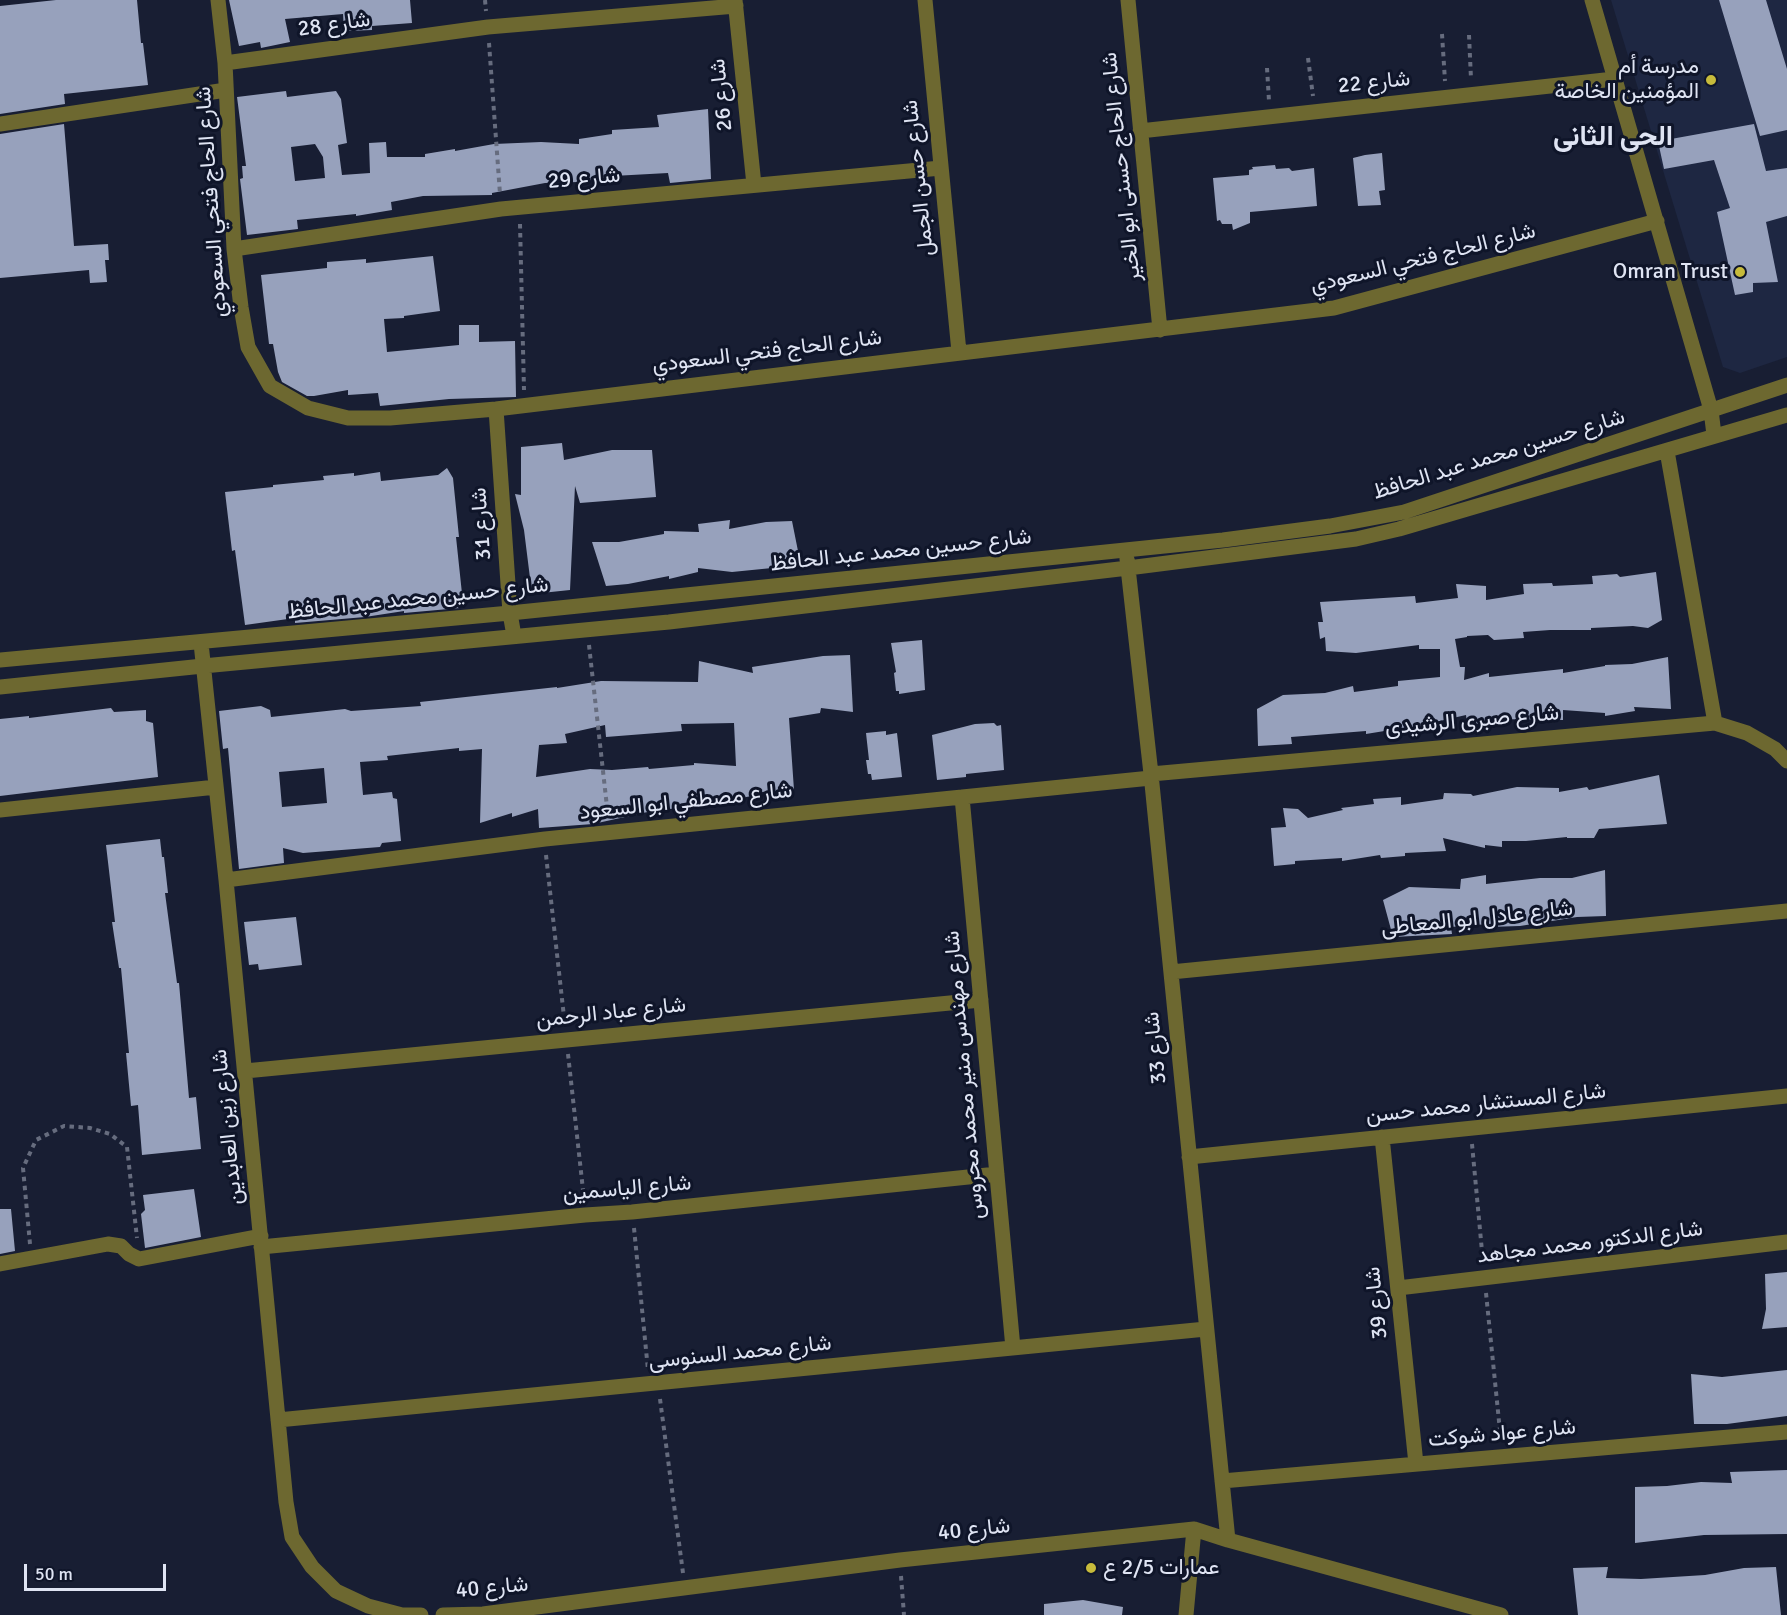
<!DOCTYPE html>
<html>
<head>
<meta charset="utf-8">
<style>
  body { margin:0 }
  #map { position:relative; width:1787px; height:1615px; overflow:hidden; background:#181e33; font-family:Signika,sans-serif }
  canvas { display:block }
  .scale { position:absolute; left:24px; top:1564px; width:142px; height:27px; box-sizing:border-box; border:3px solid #dfe4f3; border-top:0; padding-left:8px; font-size:18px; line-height:21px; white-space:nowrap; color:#dfe4f3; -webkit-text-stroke:4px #0f1529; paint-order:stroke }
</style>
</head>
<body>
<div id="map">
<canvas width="1787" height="1615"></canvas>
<div class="scale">50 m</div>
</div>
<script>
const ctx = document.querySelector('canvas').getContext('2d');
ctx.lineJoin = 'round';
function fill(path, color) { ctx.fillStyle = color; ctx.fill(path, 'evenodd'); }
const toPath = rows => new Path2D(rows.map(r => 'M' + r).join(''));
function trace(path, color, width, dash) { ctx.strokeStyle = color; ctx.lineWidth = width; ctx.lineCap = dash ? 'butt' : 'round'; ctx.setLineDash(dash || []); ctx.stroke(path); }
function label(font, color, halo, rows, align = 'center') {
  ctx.font = font + ' Signika,Vazirmatn,sans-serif'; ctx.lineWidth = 6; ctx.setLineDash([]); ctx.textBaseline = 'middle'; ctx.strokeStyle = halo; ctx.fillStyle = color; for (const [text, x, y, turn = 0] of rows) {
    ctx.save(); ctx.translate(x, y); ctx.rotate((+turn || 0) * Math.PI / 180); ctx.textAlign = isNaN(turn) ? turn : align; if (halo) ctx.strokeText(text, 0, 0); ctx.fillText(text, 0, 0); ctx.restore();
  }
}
fill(toPath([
  [1611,0,1787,0,1787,357,1740,373,1723,367]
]), '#1e2742');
fill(toPath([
  [56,0,137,0,141,43,143,43,148,85,64,94,65,104,0,114,0,6],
  [229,0,410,0,412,23,372,26,372,30,344,31,343,14,285,19,290,42,261,48,260,42,239,46],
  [1719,0,1766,0,1787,69,1787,130,1760,136],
  [286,91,287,97,336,91,341,99,347,143,338,145,342,175,370,173,369,143,386,142,387,157,425,157,425,154,455,149,455,151,494,144,541,142,579,144,579,139,612,134,612,130,659,127,657,115,708,109,711,179,670,183,668,173,613,176,613,177,578,182,545,183,492,193,492,195,423,196,391,202,392,210,356,216,356,214,297,220,298,229,247,235,240,179,243,178,242,166,246,166,237,97],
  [315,144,323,157,325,178,295,181,291,147],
  [64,124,74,246,108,244,109,260,105,260,107,282,90,283,89,270,0,278,0,134],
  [1754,124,1766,171,1787,168,1787,216,1766,222,1778,282,1753,283,1753,292,1735,295,1717,212,1730,208,1714,160,1664,169,1659,146,1671,139],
  [1382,153,1385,190,1379,191,1381,205,1358,206,1353,158,1365,155],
  [1275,165,1276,169,1289,168,1292,171,1314,168,1317,206,1250,212,1250,223,1233,230,1232,224,1222,224,1220,220,1217,221,1213,178,1249,175,1249,170,1253,169,1252,167],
  [433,256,440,311,404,316,404,318,384,319,387,352,459,345,459,325,479,325,479,342,515,341,516,397,449,399,380,406,378,393,348,395,348,390,314,396,307,396,282,382,278,372,273,344,269,344,261,275,327,268,327,262,366,259,366,263],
  [562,443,564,460,612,450,652,450,656,497,580,503,575,486,570,590,532,594,524,530,515,494,521,495,521,447],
  [447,468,453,478,459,537,456,537,463,603,459,605,460,608,404,613,404,611,365,617,295,623,295,618,245,625,235,550,232,551,225,492,273,487,273,485,324,480,323,476,354,473,354,476,380,472,381,481,438,475],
  [730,520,729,529,766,522,792,521,801,566,772,570,772,568,732,572,698,568,698,572,669,579,669,576,628,584,606,586,592,542,619,542,664,534,664,531,699,532,698,524],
  [1656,572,1662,620,1648,628,1633,626,1591,628,1591,630,1550,630,1523,632,1524,638,1494,640,1488,635,1467,636,1467,637,1455,639,1460,667,1465,667,1464,680,1489,673,1489,677,1563,669,1563,673,1605,666,1605,665,1632,664,1668,657,1671,709,1634,707,1635,711,1605,716,1605,713,1563,710,1563,720,1494,719,1495,724,1467,724,1466,715,1431,723,1431,728,1409,727,1366,734,1366,731,1291,737,1292,744,1258,746,1257,709,1283,695,1325,693,1353,686,1354,692,1398,686,1398,681,1440,677,1440,649,1419,649,1419,645,1356,653,1326,651,1325,637,1320,639,1318,622,1323,622,1320,602,1415,596,1416,603,1458,598,1456,584,1486,586,1486,600,1524,594,1523,584,1552,583,1553,586,1593,584,1592,576,1617,574,1620,577],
  [922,640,925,690,899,694,899,691,896,691,894,673,896,672,891,643],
  [850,655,853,712,821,708,820,713,789,718,794,790,761,792,761,794,727,801,727,804,696,809,696,806,652,811,593,824,539,828,538,809,512,817,512,813,480,823,482,749,459,751,459,748,387,756,388,760,360,762,363,795,392,792,393,798,397,799,401,841,382,843,380,847,303,853,283,848,284,863,239,869,228,748,223,749,219,711,261,706,270,710,271,717,345,709,351,711,421,706,420,702,557,687,557,688,601,681,698,682,699,661,753,673,752,667,823,656],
  [734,723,736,766,694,763,694,765,649,769,648,767,612,770,590,769,536,777,539,745,567,743,565,734,605,725,606,737,682,731,681,724],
  [324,768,327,803,282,807,279,772],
  [111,708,114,712,146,710,146,721,153,723,158,777,0,796,0,719,29,716,29,718],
  [994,723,997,726,1001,725,1004,770,966,774,966,777,937,780,932,735,975,724],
  [886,731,886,735,897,733,902,777,872,780,871,774,868,774,866,760,869,760,866,733],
  [1659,775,1667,824,1599,829,1594,838,1567,838,1567,837,1526,841,1502,841,1502,847,1485,845,1485,848,1443,838,1446,851,1405,853,1405,856,1381,858,1380,855,1342,861,1342,858,1295,861,1295,864,1274,866,1271,828,1286,827,1283,808,1298,809,1308,818,1343,810,1341,808,1374,804,1373,799,1401,797,1401,805,1443,799,1444,793,1471,794,1473,796,1517,787,1559,788,1559,792,1587,787,1589,790],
  [160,839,162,857,164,857,168,893,165,893,177,983,179,983,189,1098,196,1097,201,1149,142,1155,138,1105,131,1106,126,1053,129,1053,121,968,119,968,112,922,115,922,106,845],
  [1605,870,1606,916,1577,917,1520,926,1488,927,1488,924,1451,927,1452,934,1393,937,1383,900,1409,887,1460,889,1461,879,1486,875,1486,884,1540,878,1572,878],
  [296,917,302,965,259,970,258,964,249,965,244,922],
  [194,1189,201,1237,145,1248,141,1214,145,1210,143,1195],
  [0,1209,11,1209,15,1251,0,1254],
  [1787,1272,1787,1327,1762,1329,1766,1309,1765,1274],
  [1787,1370,1787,1416,1727,1424,1694,1424,1691,1374,1722,1377],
  [1787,1470,1787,1534,1704,1535,1635,1543,1635,1487,1667,1486,1701,1482,1732,1483,1730,1472],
  [1608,1567,1606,1578,1641,1579,1705,1575,1744,1568,1776,1567,1781,1615,1578,1615,1573,1568],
  [1083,1600,1123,1607,1122,1615,1044,1615,1044,1604]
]), '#97a1bc');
trace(toPath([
  [485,0,486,11],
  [1442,34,1445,81],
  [1469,35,1471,79],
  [489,43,500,194],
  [1308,58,1313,96],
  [1267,68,1269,101],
  [520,224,524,390],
  [589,645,608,816],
  [546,855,565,1026],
  [568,1054,584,1199],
  [1472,1144,1483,1262],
  [634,1228,648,1370],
  [30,1244,23,1168,36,1140,64,1126,90,1128,110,1134,127,1147,137,1238],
  [1486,1293,1501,1441],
  [660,1399,683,1573],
  [901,1576,904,1615]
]), '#666c7e', 4, [4.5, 4.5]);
trace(toPath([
  [218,0,225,63,234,249,241,307,248,347,270,386,308,408,348,418,390,418,496,409,1334,308,1657,221],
  [735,0,754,185],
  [925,0,959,352],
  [1128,0,1160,330],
  [1592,0,1711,410,1714,435],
  [225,63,488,27,736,6],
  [0,124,226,90],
  [1140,131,1614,79],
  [234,249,501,209,941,168],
  [496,409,510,613,514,636],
  [1667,451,1715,723],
  [1127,559,1151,774,1228,1540],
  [201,643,226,880,286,1502,292,1537,312,1567,336,1591,368,1606,402,1615,421,1615],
  [0,660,510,613,1223,540,1330,526,1404,512,1787,385],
  [0,687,203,666,669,622,1128,568,1356,539,1399,529,1787,415],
  [1151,774,1715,723,1747,733,1775,749,1787,761],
  [962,797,1013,1348],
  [0,810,216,787],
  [226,880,545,839,1151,778],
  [1171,972,1787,911],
  [245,1071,981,1000],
  [1382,1137,1416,1464],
  [1189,1157,1787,1096],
  [261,1247,585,1215,632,1212,997,1174],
  [0,1264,108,1244,121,1246,129,1254,139,1259,261,1236],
  [1398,1288,1787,1242],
  [278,1420,1206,1329],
  [1222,1481,1787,1432],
  [443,1615,483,1614,900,1560,1194,1529,1228,1540,1501,1615],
  [1186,1615,1194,1529]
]), '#6d6830', 15);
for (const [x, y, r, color] of [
  [1711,80,6,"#c7bb3b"],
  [1740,272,6,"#c7bb3b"],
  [1091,1568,6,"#c7bb3b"]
]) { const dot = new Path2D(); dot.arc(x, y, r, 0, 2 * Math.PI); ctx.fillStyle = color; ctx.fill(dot); trace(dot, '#0f1529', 2); }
label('22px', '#dfe4f3', '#0f1529', [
  ["شارع 28",334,25,-8],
  ["شارع 22",1374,83,-6],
  ["شارع 26",722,95,-96],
  ["شارع الحاج حسنى ابو الخير",1122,167,-96],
  ["شارع حسن الجمل",919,178,-96],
  ["شارع 29",584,179,-5],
  ["شارع الحاج فتحي السعودي",212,202,-94],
  ["شارع الحاج فتحي السعودي",1423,259,-14],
  ["شارع الحاج فتحي السعودي",767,352,-7],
  ["شارع حسين محمد عبد الحافظ",1499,455,-17],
  ["شارع 31",482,524,-94],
  ["شارع حسين محمد عبد الحافظ",901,551,-6],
  ["شارع حسين محمد عبد الحافظ",418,599,-6],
  ["شارع صبرى الرشيدى",1472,721,-5],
  ["شارع مصطفي ابو السعود",686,802,-6],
  ["شارع عادل ابو المعاطى",1477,919,-6],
  ["شارع عباد الرحمن",611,1013,-6],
  ["شارع 33",1156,1048,-96],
  ["شارع مهندس منير محمد محروس",965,1075,-95],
  ["شارع المستشار محمد حسن",1486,1104,-6],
  ["شارع زين العابدين",228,1127,-96],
  ["شارع الياسمين",627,1189,-5],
  ["شارع الدكتور محمد مجاهد",1590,1243,-7],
  ["شارع 39",1377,1303,-96],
  ["شارع محمد السنوسى",740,1353,-6],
  ["شارع عواد شوكت",1502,1434,-5],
  ["شارع 40",974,1530,-6],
  ["شارع 40",492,1588,-5]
]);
label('22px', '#dfe4f3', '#0f1529', [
  ["مدرسة أم",1699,67],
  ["المؤمنين الخاصة",1699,92],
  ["Omran Trust",1728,272],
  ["عمارات 2/5 ع",1103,1568,"left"]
], 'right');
label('bold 28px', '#dfe4f3', '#0f1529', [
  ["الحى الثانى",1613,138]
]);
</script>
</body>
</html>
